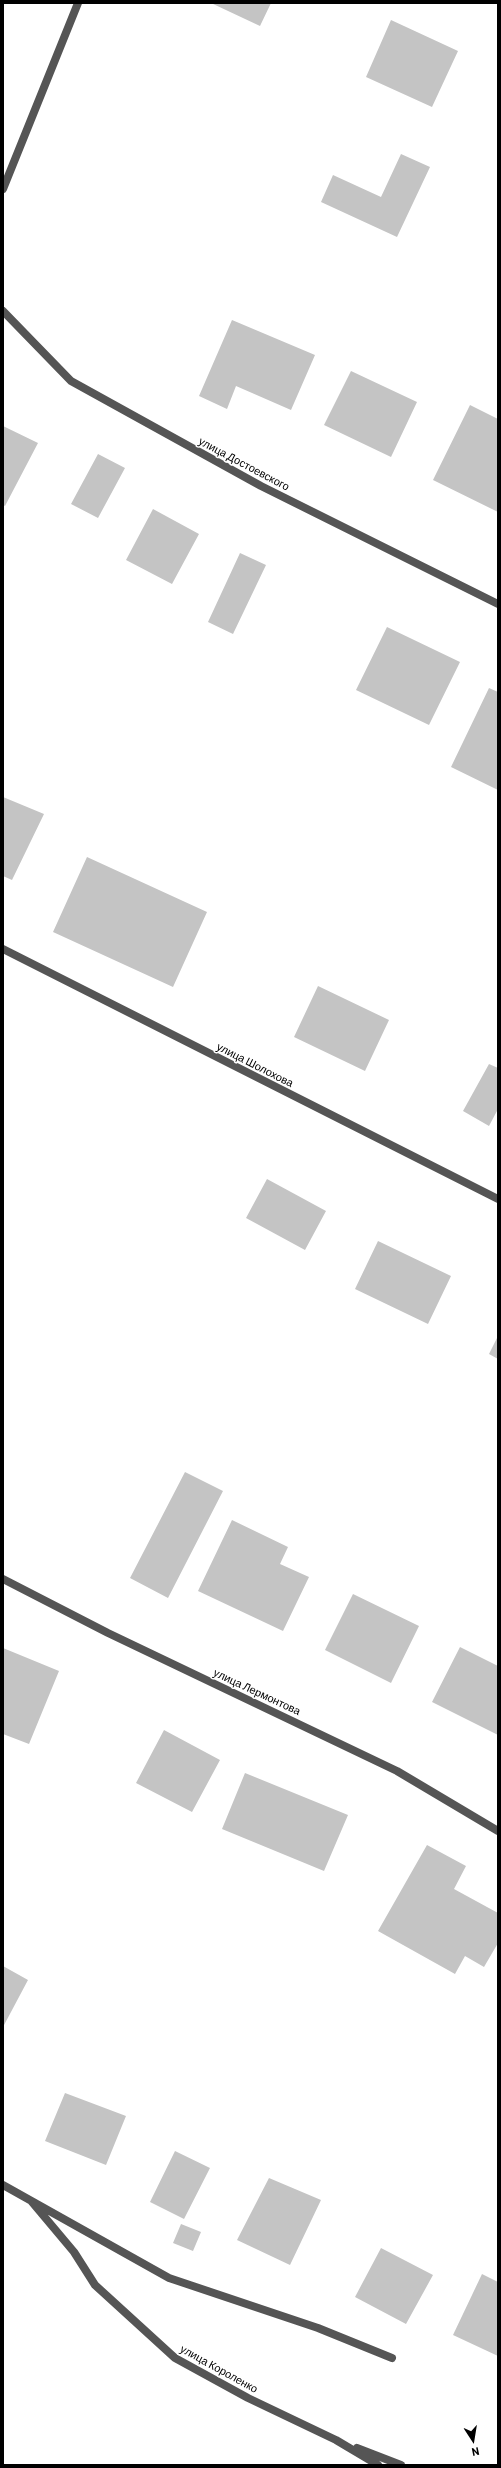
<!DOCTYPE html>
<html>
<head>
<meta charset="utf-8">
<style>
  body { margin:0 }
  #map { position:relative; width:501px; height:2468px; overflow:hidden; background:#fff; font-family:Barlow,sans-serif }
  canvas { display:block }
  .frame { position:absolute; inset:0; border:4px solid #000; pointer-events:none }
  .north { position:absolute; left:453px; top:2420px; width:40px; height:40px; -webkit-text-stroke:3px #fff; paint-order:stroke; rotate:168deg; font-size:11px; font-weight:700; line-height:16px; text-align:center; color:#000 }
  .north::after { content:''; display:block; margin:auto; width:14px; height:18px; background:#000; clip-path:polygon(50% 0,100% 100%,50% 72%,0 100%) }
</style>
</head>
<body>
<div id="map">
<canvas width="501" height="2468"></canvas>
<div class="frame"></div>
<div class="north">N</div>
</div>
<script>
const ctx = document.querySelector('canvas').getContext('2d');
ctx.lineJoin = 'round';
function fill(path, color) { ctx.fillStyle = color; ctx.fill(path, 'evenodd'); }
const toPath = rows => new Path2D(rows.map(r => 'M' + r).join(''));
function trace(path, color, width, dash) { ctx.strokeStyle = color; ctx.lineWidth = width; ctx.lineCap = dash ? 'butt' : 'round'; ctx.setLineDash(dash || []); ctx.stroke(path); }
function label(font, color, halo, rows, align = 'center') {
  ctx.font = font + ' Barlow,sans-serif'; ctx.lineWidth = 3; ctx.setLineDash([]); ctx.textBaseline = 'middle'; ctx.strokeStyle = halo; ctx.fillStyle = color; for (const [text, x, y, turn = 0] of rows) {
    ctx.save(); ctx.translate(x, y); ctx.rotate((+turn || 0) * Math.PI / 180); ctx.textAlign = isNaN(turn) ? turn : align; if (halo) ctx.strokeText(text, 0, 0); ctx.fillText(text, 0, 0); ctx.restore();
  }
}
fill(toPath([
  [211,3,271,3,260,26],
  [391,20,458,51,432,107,366,77],
  [401,154,430,167,397,237,321,202,333,175,381,197],
  [232,320,315,355,291,410,236,386,227,409,199,396],
  [351,371,417,402,391,457,324,425],
  [470,405,498,419,498,512,433,480],
  [3,426,38,443,5,506,3,505],
  [98,454,125,468,98,518,71,504],
  [153,509,199,534,172,584,126,560],
  [240,553,266,565,233,634,208,622],
  [387,627,460,662,429,725,356,690],
  [489,688,498,692,498,790,451,767],
  [3,797,44,814,12,880,3,876],
  [87,857,207,912,173,987,53,932],
  [318,986,389,1020,365,1071,294,1037],
  [489,1064,498,1068,498,1109,489,1126,463,1111],
  [267,1179,326,1211,305,1250,246,1218],
  [378,1241,451,1276,428,1324,355,1289],
  [498,1336,498,1359,489,1354],
  [185,1472,223,1491,168,1598,130,1578],
  [232,1520,288,1547,280,1564,309,1577,283,1631,198,1591],
  [353,1594,419,1626,391,1683,325,1650],
  [460,1647,498,1666,498,1735,432,1702],
  [3,1648,59,1671,29,1744,3,1734],
  [164,1730,220,1760,192,1812,136,1783],
  [245,1773,348,1815,324,1871,222,1829],
  [427,1845,466,1866,454,1889,498,1913,498,1943,484,1967,465,1956,455,1974,378,1931],
  [3,1966,28,1980,3,2027],
  [65,2093,126,2116,106,2165,45,2141],
  [175,2151,210,2168,184,2219,150,2202],
  [269,2178,321,2200,290,2265,237,2240],
  [181,2224,201,2232,193,2251,173,2243],
  [381,2248,433,2275,406,2324,355,2297],
  [482,2274,498,2282,498,2356,453,2335]
]), '#c4c4c4');
trace(toPath([
  [3,189,78,3],
  [3,311,71,381,261,486,498,604],
  [3,949,498,1199],
  [3,1579,108,1633,397,1771,498,1831],
  [3,2185,169,2278,318,2328,392,2358],
  [32,2202,74,2252,95,2285,175,2358,248,2398,336,2440,378,2465],
  [357,2448,401,2465]
]), '#555', 8);
label('11px', '#000', '#fff', [
  ["улица Достоевского",244,464,28],
  ["улица Шолохова",255,1065,27],
  ["улица Лермонтова",257,1692,25],
  ["улица Короленко",219,2369,29]
]);
</script>
</body>
</html>
